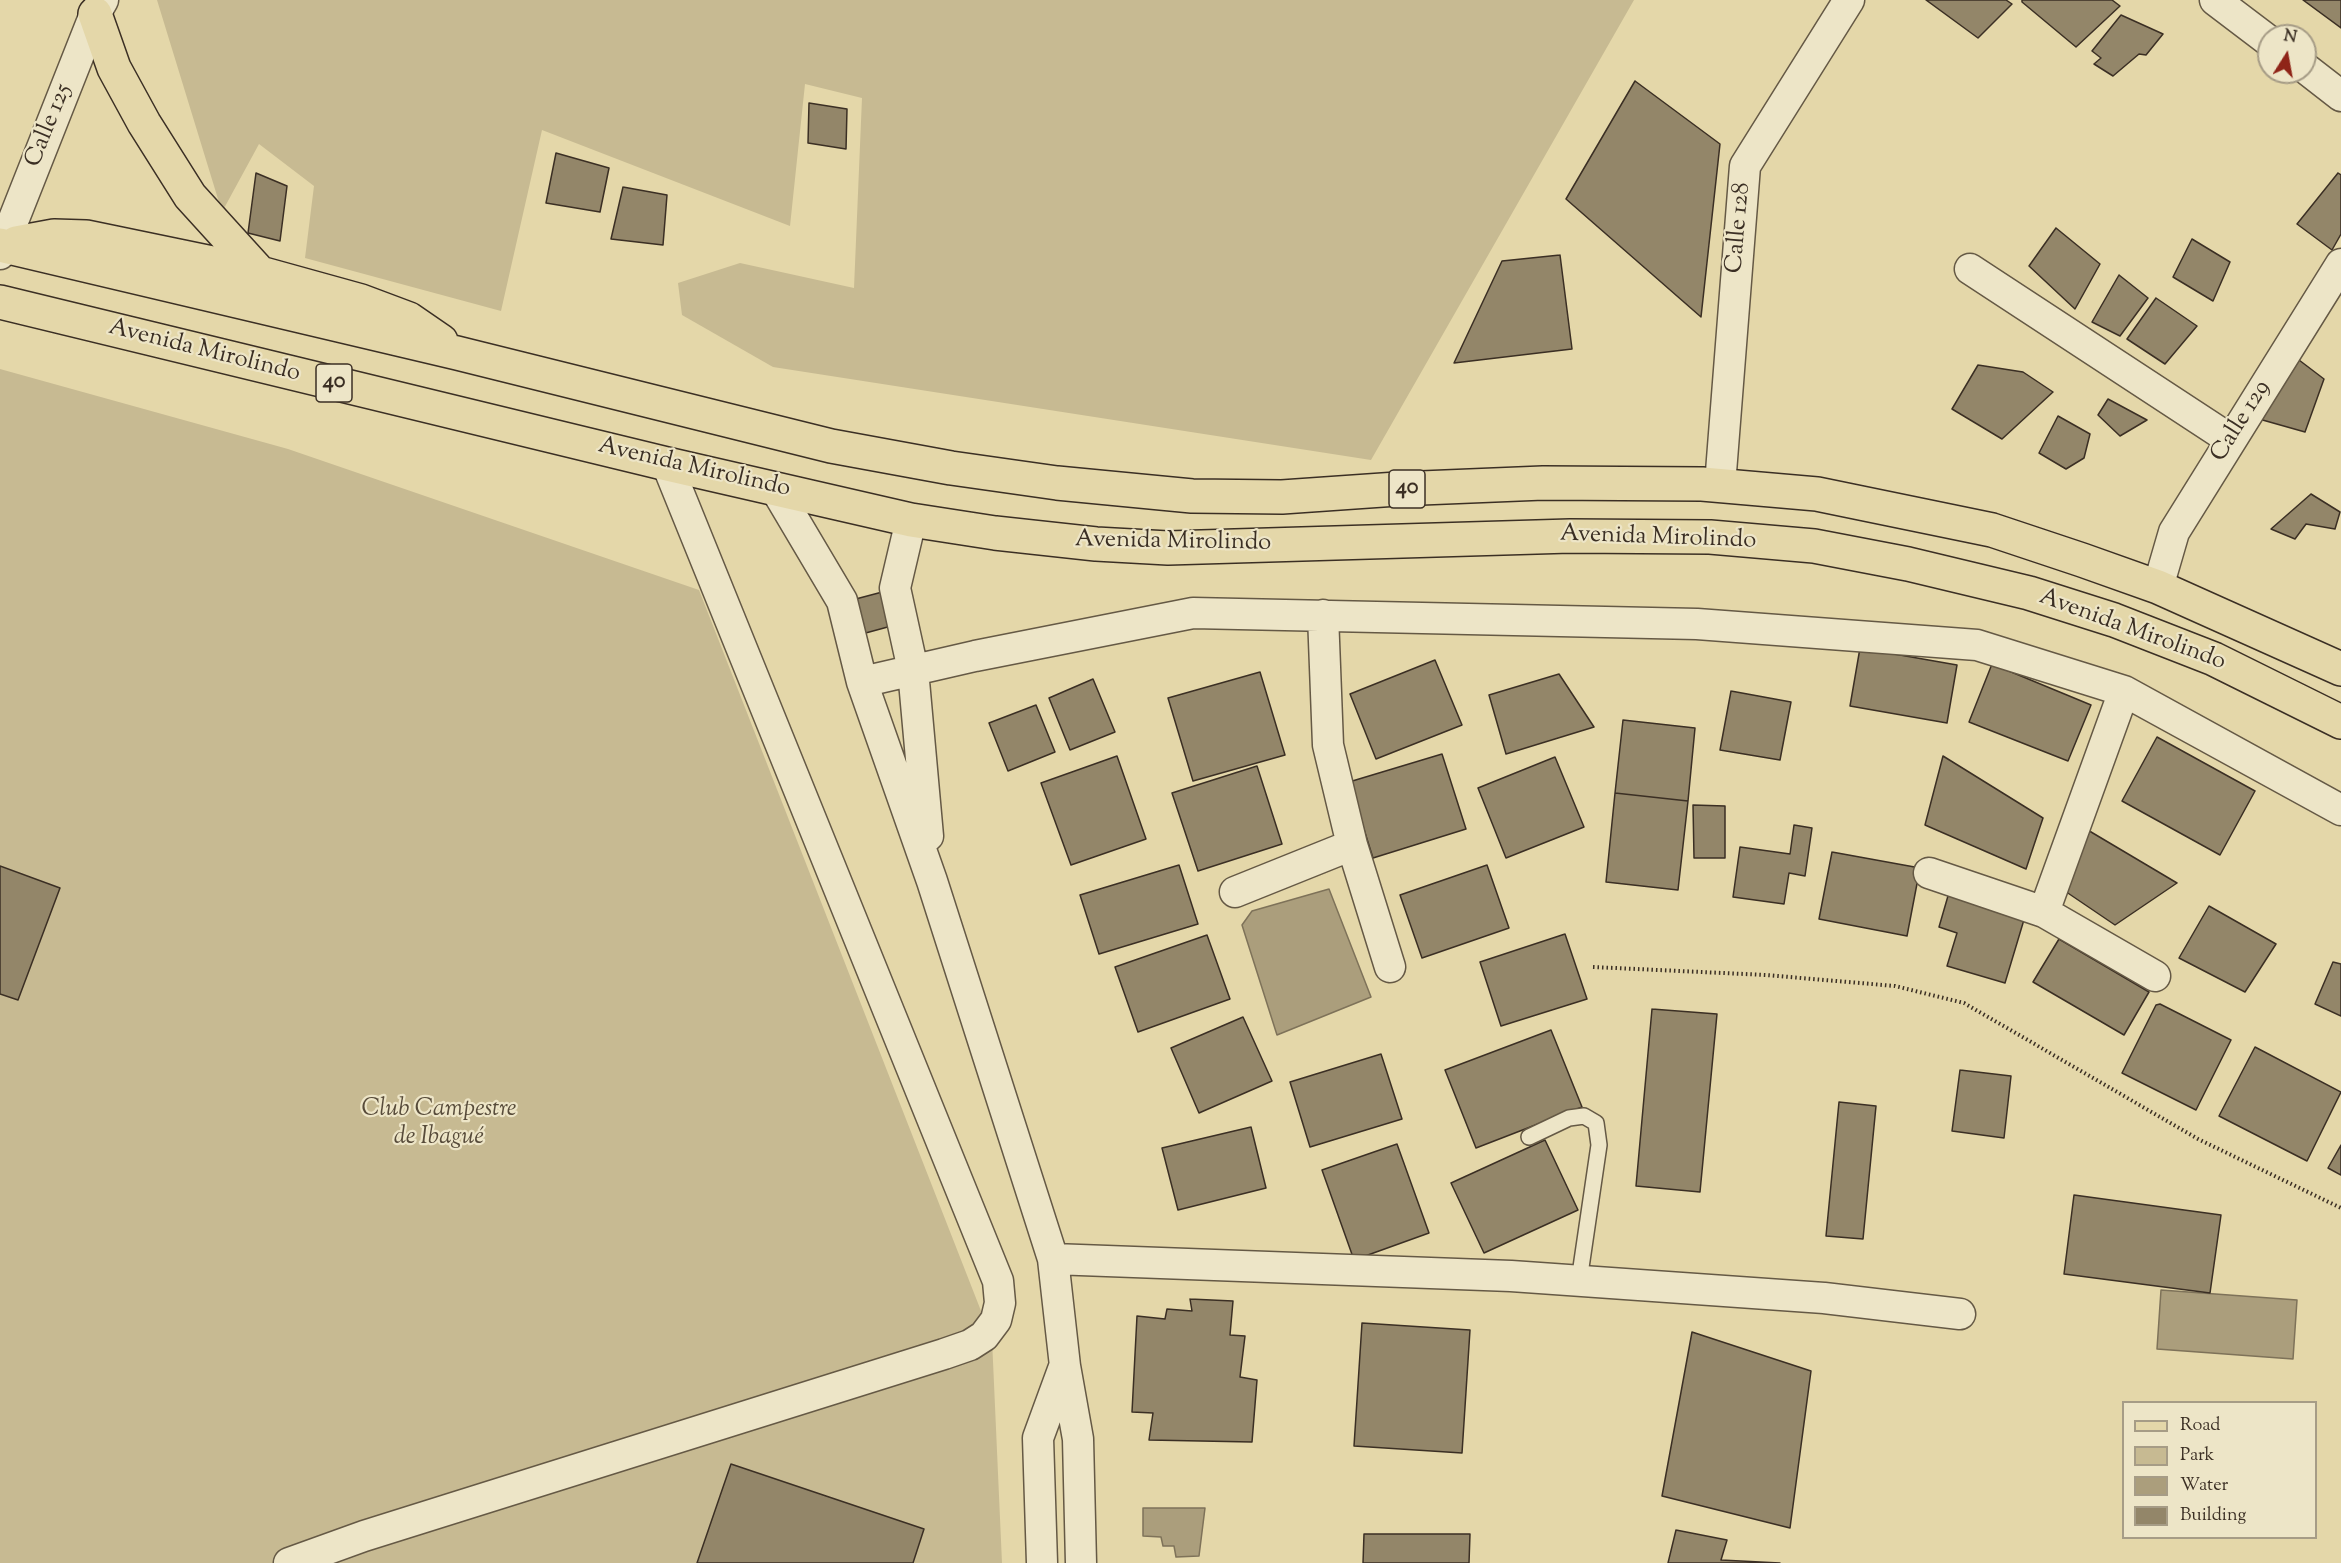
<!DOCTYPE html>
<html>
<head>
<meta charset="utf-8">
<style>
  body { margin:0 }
  #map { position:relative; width:2341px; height:1563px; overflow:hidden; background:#e4d7a9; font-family:"Sorts Mill Goudy",serif }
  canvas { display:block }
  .legend { position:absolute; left:2122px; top:1401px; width:195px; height:138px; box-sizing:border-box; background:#ede5c7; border:2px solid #a69c86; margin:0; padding:8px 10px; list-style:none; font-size:18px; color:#3b2f24 }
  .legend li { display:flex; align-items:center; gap:12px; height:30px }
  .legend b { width:30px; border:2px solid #a69c86 }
  .north { position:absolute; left:2257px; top:24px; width:60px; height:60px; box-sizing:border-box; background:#ede5c7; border:2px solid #a69c86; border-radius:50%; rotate:11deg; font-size:16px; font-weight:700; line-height:24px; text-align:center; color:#3b2f24 }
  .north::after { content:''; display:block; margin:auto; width:21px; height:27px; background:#8f2418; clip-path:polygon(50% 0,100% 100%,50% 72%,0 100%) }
</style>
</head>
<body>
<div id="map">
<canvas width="2341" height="1563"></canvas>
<ul class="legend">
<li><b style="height:8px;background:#e4d7a9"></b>Road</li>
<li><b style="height:16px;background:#c7ba92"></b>Park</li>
<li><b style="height:16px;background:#ab9e7c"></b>Water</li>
<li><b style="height:16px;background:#938669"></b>Building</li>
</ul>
<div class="north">N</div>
</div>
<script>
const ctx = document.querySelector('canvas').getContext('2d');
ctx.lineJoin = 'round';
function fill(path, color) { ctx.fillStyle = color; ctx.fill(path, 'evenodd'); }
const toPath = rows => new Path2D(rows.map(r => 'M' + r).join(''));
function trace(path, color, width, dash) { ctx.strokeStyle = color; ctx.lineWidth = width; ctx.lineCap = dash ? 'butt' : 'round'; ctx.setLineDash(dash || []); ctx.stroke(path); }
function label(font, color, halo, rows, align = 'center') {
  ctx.font = font + ' "Sorts Mill Goudy",serif'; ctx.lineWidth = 4.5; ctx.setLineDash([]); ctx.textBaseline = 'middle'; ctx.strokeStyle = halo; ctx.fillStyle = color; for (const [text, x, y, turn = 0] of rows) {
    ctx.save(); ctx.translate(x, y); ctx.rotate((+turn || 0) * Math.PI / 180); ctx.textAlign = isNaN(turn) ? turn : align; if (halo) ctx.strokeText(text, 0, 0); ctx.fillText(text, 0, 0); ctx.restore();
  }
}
fill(toPath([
  [157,0,1634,0,1371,460,773,367,682,315,678,283,740,263,854,288,862,98,805,84,790,226,542,130,501,311,305,258,314,186,259,144,222,212],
  [0,369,288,449,699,590,992,1339,1002,1563,0,1563]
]), '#c7ba92');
const water = toPath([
  [1329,889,1371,997,1277,1035,1242,925,1252,911,1329,889],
  [2161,1290,2297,1300,2293,1359,2157,1349,2161,1290],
  [1143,1508,1205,1508,1199,1556,1176,1557,1174,1546,1163,1546,1161,1537,1143,1536,1143,1508]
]);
fill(water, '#ab9e7c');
trace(water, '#7e7259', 1.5);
const building = toPath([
  [1926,0,2006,0,2012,4,1978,38,1926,0],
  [2022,0,2112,0,2120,6,2076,47,2022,2,2022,0],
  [2303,0,2341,0,2341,28,2303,0],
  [2121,15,2163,34,2146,55,2139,54,2113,76,2094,64,2101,58,2092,51,2121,15],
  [1635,81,1720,144,1701,317,1566,199,1635,81],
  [809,103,847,109,846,149,808,143,809,103],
  [556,153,609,168,600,212,546,203,556,153],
  [256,173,287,186,280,241,248,233,256,173],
  [2338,173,2341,175,2341,234,2332,250,2297,224,2338,173],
  [623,187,667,195,663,245,611,239,623,187],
  [2056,228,2100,264,2075,309,2029,266,2056,228],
  [2192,239,2230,262,2213,301,2173,277,2192,239],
  [1560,255,1572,349,1454,363,1502,261,1560,255],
  [2119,275,2148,298,2120,336,2092,322,2119,275],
  [2156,298,2197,326,2165,364,2127,339,2156,298],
  [2299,360,2324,379,2305,432,2259,419,2299,360],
  [1978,365,2023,372,2053,392,2002,439,1952,409,1978,365],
  [2108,399,2147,420,2120,436,2098,415,2108,399],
  [2058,416,2090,434,2084,458,2066,469,2039,453,2058,416],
  [2311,494,2340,512,2335,529,2306,524,2295,539,2271,529,2311,494],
  [886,591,895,625,862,634,852,600,886,591],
  [1860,648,1957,665,1947,723,1850,706,1860,648],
  [1435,660,1462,725,1376,759,1350,694,1435,660],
  [1992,664,2091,705,2068,761,1969,722,1992,664],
  [1260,672,1285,755,1193,781,1168,698,1260,672],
  [1559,674,1594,727,1506,754,1489,695,1559,674],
  [1093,679,1115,732,1070,750,1049,698,1093,679],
  [1731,691,1791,702,1780,760,1720,750,1731,691],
  [1036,705,1055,752,1008,771,989,723,1036,705],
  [1623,720,1695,728,1688,801,1615,793,1623,720],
  [2157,737,2255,791,2220,855,2122,801,2157,737],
  [1442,754,1466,829,1373,858,1349,782,1442,754],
  [1117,756,1146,839,1071,865,1041,783,1117,756],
  [1943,756,2043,818,2026,869,1925,825,1943,756],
  [1555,757,1584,827,1506,858,1478,788,1555,757],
  [1257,766,1282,844,1198,871,1172,793,1257,766],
  [1615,793,1688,801,1678,890,1606,882,1615,793],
  [1693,805,1725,806,1725,858,1694,858,1693,805],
  [1794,825,1812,828,1805,876,1789,873,1784,904,1733,897,1740,847,1790,854,1794,825],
  [2086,829,2177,883,2115,925,2056,885,2086,829],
  [1832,852,1920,868,1907,936,1819,919,1832,852],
  [1179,865,1198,924,1099,954,1080,895,1179,865],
  [1487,865,1509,928,1422,958,1400,895,1487,865],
  [0,866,60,888,18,1000,0,994,0,866],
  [1950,889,2026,913,2005,983,1947,966,1957,933,1939,927,1950,889],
  [2209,906,2276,944,2245,992,2179,958,2209,906],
  [1565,934,1587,999,1501,1026,1480,962,1565,934],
  [1207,935,1230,999,1138,1032,1115,967,1207,935],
  [2059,939,2149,992,2124,1035,2033,982,2059,939],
  [2333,962,2341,964,2341,1016,2315,1004,2333,962],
  [2160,1004,2231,1040,2196,1110,2122,1073,2156,1005,2160,1004],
  [1652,1009,1717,1014,1700,1192,1636,1186,1652,1009],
  [1243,1017,1272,1081,1199,1113,1171,1048,1243,1017],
  [1551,1030,1582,1107,1476,1148,1445,1070,1551,1030],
  [2255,1047,2341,1092,2307,1161,2219,1116,2255,1047],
  [1381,1054,1402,1119,1310,1147,1290,1082,1381,1054],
  [1960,1070,2011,1076,2004,1138,1952,1131,1960,1070],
  [1839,1102,1876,1106,1863,1239,1826,1236,1839,1102],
  [1251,1127,1266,1188,1178,1210,1162,1148,1251,1127],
  [1545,1140,1578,1210,1484,1253,1451,1183,1545,1140],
  [1397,1144,1429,1233,1354,1260,1322,1170,1397,1144],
  [2341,1145,2341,1175,2328,1168,2341,1145],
  [2074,1195,2221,1215,2210,1293,2064,1274,2074,1195],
  [1190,1299,1233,1301,1230,1335,1245,1336,1240,1377,1257,1380,1252,1442,1149,1440,1153,1413,1132,1412,1137,1316,1165,1319,1167,1309,1192,1311,1190,1299],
  [1362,1323,1470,1330,1462,1453,1354,1446,1362,1323],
  [1692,1332,1811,1371,1790,1528,1662,1496,1692,1332],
  [731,1464,924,1529,913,1563,697,1563,731,1464],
  [1676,1530,1727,1540,1721,1560,1780,1563,1668,1563,1676,1530],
  [1364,1534,1470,1534,1469,1563,1363,1563,1364,1534]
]);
fill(building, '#938669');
trace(building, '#3b2f24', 1.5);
const service = toPath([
  [1529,1137,1569,1118,1584,1116,1596,1123,1599,1145,1579,1281]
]);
const minor = toPath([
  [2215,0,2269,41],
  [2305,68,2341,96],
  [0,254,95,14,103,0],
  [1970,269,2231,440],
  [1720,485,1745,166,1849,0],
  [775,488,842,601,862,682,932,881,1053,1259,1065,1366,1078,1439,1081,1563],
  [911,520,895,588,913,670,928,836],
  [2158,587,2174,532,2341,264],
  [1323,615,1328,745,1352,845,1390,967],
  [862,682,975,656,1193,613,1697,624,1977,645,2124,691,2341,810],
  [1929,873,2044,912,2155,976],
  [1235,892,1352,845],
  [2044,912,2124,691],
  [1053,1259,1511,1276,1824,1298,1960,1314],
  [289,1563,364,1536,944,1354,970,1345,984,1336,996,1320,1000,1303,998,1281,667,464],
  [1042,1563,1038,1438,1064,1367]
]);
const primary = toPath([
  [95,14,114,68,144,123,190,196,260,273],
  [16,243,54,236,86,237,260,273,361,301,409,319,441,341],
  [0,245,457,353,831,446,951,468,1057,483,1192,496,1282,497,1397,489,1543,483,1702,484,1817,494,1992,530,2082,560,2158,587,2341,669],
  [0,302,667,464,911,520,995,533,1096,544,1168,548,1570,536,1710,537,1814,546,1908,564,2029,593,2114,620,2214,659,2341,722]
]);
trace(service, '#655945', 18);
trace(minor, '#655945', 33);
trace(primary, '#3b2f24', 36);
trace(toPath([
  [1593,967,1766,975,1895,986,1964,1003,2198,1139,2341,1208]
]), '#3b2f24', 4, [1.5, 3]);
trace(service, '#ede5c7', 15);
trace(minor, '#ede5c7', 30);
trace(primary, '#e4d7a9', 33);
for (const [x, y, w] of [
  [334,383,36],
  [1407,489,36]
]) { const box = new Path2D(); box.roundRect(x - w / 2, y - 19, w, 38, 4.5); ctx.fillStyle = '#ede5c7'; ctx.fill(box); trace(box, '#3b2f24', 1.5); }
label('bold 22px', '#3b2f24', null, [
  ["40",334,383],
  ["40",1407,489]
]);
label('24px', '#3b2f24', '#ede5c7', [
  ["Calle 125",50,126,-68],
  ["Calle 128",1740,228,-85],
  ["Avenida Mirolindo",204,352,14],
  ["Calle 129",2242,422,-58],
  ["Avenida Mirolindo",694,469,13],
  ["Avenida Mirolindo",1658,539,2],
  ["Avenida Mirolindo",1173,543,1],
  ["Avenida Mirolindo",2132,631,20]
]);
label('italic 24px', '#574b3a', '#ede5c7', [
  ["Club Campestre",439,1111],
  ["de Ibagué",439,1139]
]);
</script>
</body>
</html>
